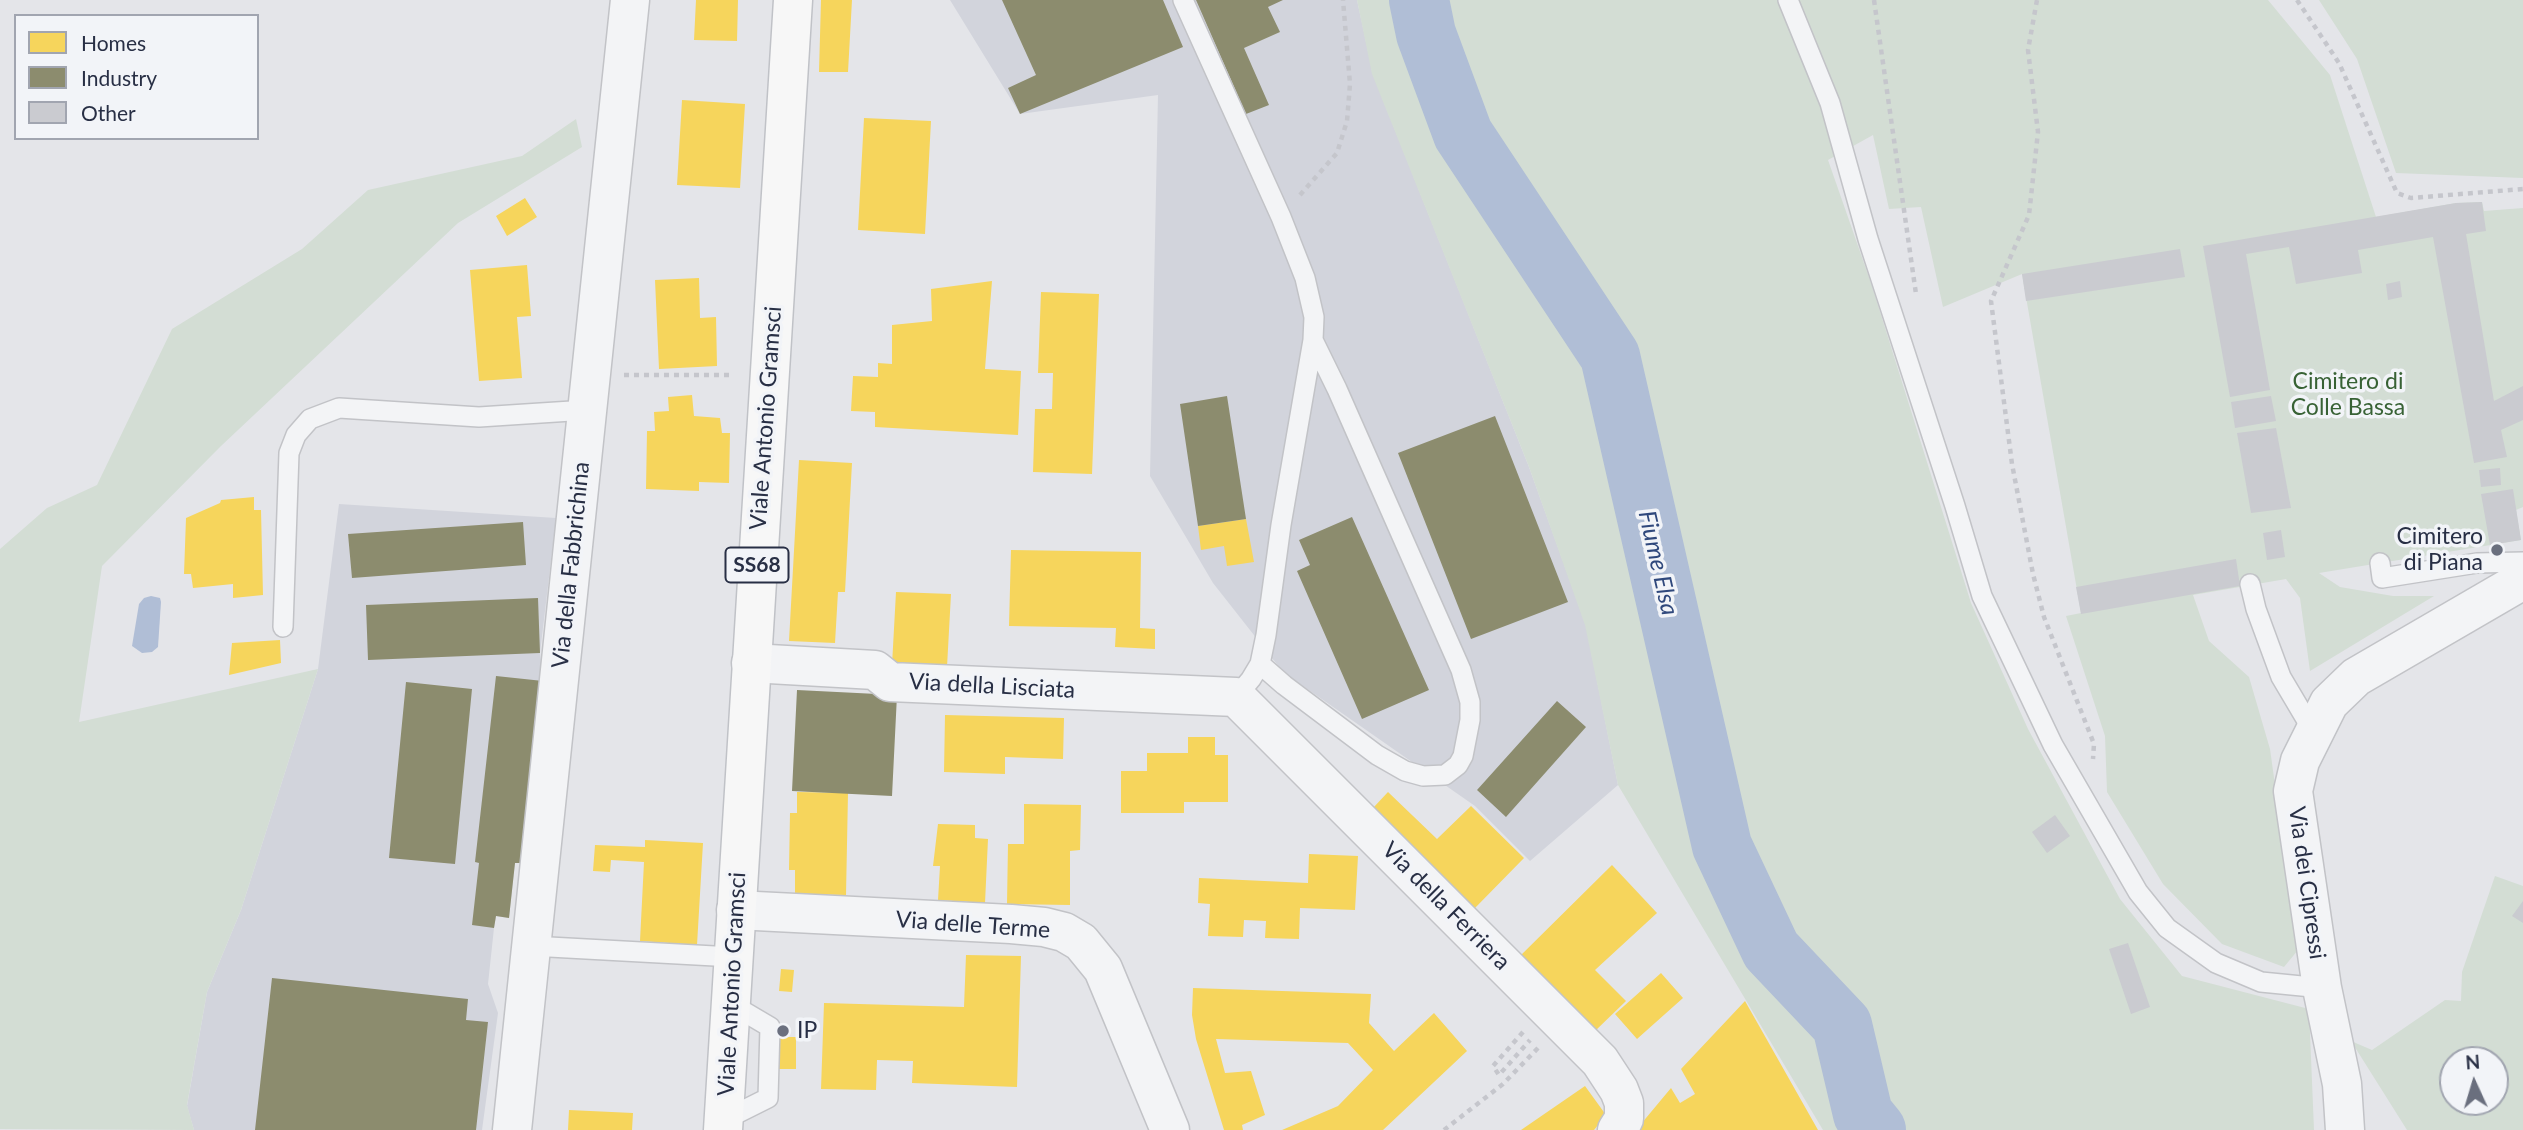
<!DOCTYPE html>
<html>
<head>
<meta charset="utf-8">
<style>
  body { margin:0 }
  #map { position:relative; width:2523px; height:1130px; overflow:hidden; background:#e4e5e9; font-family:Lato,sans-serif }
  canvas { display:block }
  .legend { position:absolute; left:14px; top:14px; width:245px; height:126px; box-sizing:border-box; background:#f2f4f8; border:2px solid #a1a5b0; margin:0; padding:9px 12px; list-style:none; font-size:21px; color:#282f45 }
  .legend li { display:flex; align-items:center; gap:14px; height:35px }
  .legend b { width:35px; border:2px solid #a1a5b0 }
  .north { position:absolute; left:2439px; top:1046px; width:70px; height:70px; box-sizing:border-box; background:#f2f4f8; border:2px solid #a1a5b0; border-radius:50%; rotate:356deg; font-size:19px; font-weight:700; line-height:28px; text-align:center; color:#282f45 }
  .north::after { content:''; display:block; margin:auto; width:24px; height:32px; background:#6a6f7e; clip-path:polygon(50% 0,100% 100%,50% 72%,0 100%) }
</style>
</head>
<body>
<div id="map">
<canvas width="2523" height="1130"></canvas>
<ul class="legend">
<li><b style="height:19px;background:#f6d55c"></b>Homes</li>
<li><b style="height:19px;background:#8c8c6e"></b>Industry</li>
<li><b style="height:19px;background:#cacbd0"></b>Other</li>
</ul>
<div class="north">N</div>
</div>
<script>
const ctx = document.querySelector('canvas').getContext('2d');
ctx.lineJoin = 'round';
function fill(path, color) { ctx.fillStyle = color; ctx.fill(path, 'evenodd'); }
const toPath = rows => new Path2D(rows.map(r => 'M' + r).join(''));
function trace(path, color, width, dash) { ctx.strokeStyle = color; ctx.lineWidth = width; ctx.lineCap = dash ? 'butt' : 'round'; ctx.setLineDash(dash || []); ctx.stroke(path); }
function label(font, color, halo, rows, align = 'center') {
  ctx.font = font + ' Lato,sans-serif'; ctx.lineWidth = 7; ctx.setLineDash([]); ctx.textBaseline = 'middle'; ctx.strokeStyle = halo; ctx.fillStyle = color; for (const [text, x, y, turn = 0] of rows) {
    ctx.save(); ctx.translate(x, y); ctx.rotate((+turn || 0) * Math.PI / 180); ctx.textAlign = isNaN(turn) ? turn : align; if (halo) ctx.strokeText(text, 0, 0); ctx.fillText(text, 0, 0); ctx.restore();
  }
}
fill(toPath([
  [950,0,1357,0,1373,74,1529,467,1586,625,1618,785,1530,861,1475,806,1283,672,1213,583,1150,476,1158,95,1020,114],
  [339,504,556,518,540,653,543,681,522,863,515,863,509,918,496,916,494,928,488,984,498,1013,482,1130,194,1130,187,1106,207,992,241,910,318,669]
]), '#d2d4dc');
fill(toPath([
  [1357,0,2268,0,2330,75,2376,217,2456,203,2482,202,2484,211,2523,208,2523,507,2516,510,2521,540,2319,573,2340,587,2393,596,2434,596,2310,671,2300,598,2286,579,2193,595,2209,641,2249,677,2270,749,2298,950,2284,967,2222,944,2163,884,2107,792,2105,736,2066,616,2081,613,2022,274,1943,307,1921,207,1889,209,1873,135,1828,160,1872,286,1971,603,2028,729,2120,899,2182,976,2309,1009,2314,1130,1823,1130,1618,785,1585,625,1529,467,1372,74],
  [2319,0,2523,0,2523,178,2396,173,2357,59],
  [576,119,582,147,458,223,221,446,102,566,79,722,318,669,241,910,207,992,187,1105,194,1130,0,1129,0,549,47,508,97,485,172,329,302,249,368,190,522,156],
  [2495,876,2523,886,2523,1130,2407,1130,2351,1041,2372,1050,2445,1000,2461,1001,2462,972],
  [2453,1060,2495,1060,2495,1102,2453,1102]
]), '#d3ddd4');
fill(toPath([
  [151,596,160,598,161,602,158,647,152,652,142,653,132,646,139,604,144,598]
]), '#b0bed6');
fill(toPath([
  [696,0,738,0,737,41,694,40],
  [821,0,852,0,848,72,819,72],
  [682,100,745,104,740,188,677,185],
  [864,118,931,121,925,234,858,230],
  [525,198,537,217,507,236,496,216],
  [527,265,531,316,517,317,522,378,479,381,470,270],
  [699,278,700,318,716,317,717,366,659,369,655,280],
  [992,281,985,369,1021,371,1018,435,875,427,875,412,851,411,853,376,878,377,878,363,892,364,892,325,932,321,931,289],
  [1041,292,1099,294,1092,474,1033,472,1035,409,1052,409,1053,373,1038,373],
  [692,395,694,416,720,418,722,433,730,433,729,483,699,482,699,491,646,489,647,431,655,431,654,412,669,411,668,397],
  [799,460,852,463,845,592,838,592,835,643,789,641],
  [254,497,254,510,261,510,263,595,233,598,233,584,193,588,191,574,184,574,186,518,220,503,221,500],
  [1246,519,1254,562,1227,566,1224,546,1201,550,1198,526],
  [1011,550,1141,552,1140,628,1155,629,1155,649,1115,647,1116,628,1009,626],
  [896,592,951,594,947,667,892,665],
  [280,640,281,663,229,675,232,643],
  [945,715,1064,718,1063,759,1005,757,1005,774,944,772],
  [1188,737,1215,737,1215,755,1228,755,1228,802,1184,802,1184,813,1121,813,1121,771,1147,771,1147,753,1188,753],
  [797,792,848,793,846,895,795,894,795,870,789,870,790,813,797,813],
  [1388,792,1437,839,1471,806,1524,858,1475,908,1373,808],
  [1024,804,1081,805,1080,850,1070,851,1070,905,1007,904,1008,844,1024,844],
  [938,824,975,825,975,838,988,839,985,903,938,900,940,866,933,866],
  [645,840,703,843,697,945,640,941,644,862,611,860,610,872,593,871,595,845,645,847],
  [1309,854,1358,856,1355,910,1300,908,1299,939,1265,938,1266,921,1244,920,1243,937,1208,936,1210,904,1198,903,1199,878,1308,883],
  [1612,865,1657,913,1595,970,1626,1001,1593,1033,1518,958],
  [966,955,1021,956,1017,1087,912,1083,913,1061,877,1060,876,1090,821,1089,824,1003,964,1007],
  [781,969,794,970,792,992,779,991],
  [1661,973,1683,998,1637,1039,1615,1014],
  [1193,988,1371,994,1369,1023,1394,1051,1434,1013,1467,1051,1383,1130,1282,1130,1338,1106,1373,1070,1348,1043,1216,1039,1225,1073,1251,1071,1265,1115,1242,1125,1243,1130,1224,1130,1196,1039,1192,1015],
  [1745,1001,1818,1130,1636,1130,1671,1088,1680,1103,1695,1094,1681,1069],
  [762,1037,796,1037,796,1069,762,1069],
  [1585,1086,1606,1115,1594,1130,1521,1130],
  [569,1110,633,1113,632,1130,568,1130]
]), '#f6d55c');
fill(toPath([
  [1002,0,1163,0,1183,47,1020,114,1008,88,1036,75],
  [1196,0,1283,0,1268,7,1280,32,1244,48,1269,105,1246,114],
  [1227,396,1246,519,1198,526,1180,404],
  [1495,416,1568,602,1471,639,1398,453],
  [1352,517,1429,690,1362,719,1297,571,1310,565,1299,540],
  [523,522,526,565,352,578,348,534],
  [538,598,540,653,368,660,366,605],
  [496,676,543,681,522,863,515,863,509,918,496,916,494,928,472,925,479,863,475,862],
  [406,682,472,689,455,864,389,858],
  [797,690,897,695,892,796,792,791],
  [1557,701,1586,727,1506,817,1477,790],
  [272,978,468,999,466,1020,488,1022,476,1130,255,1130]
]), '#8c8c6e');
trace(toPath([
  [1419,0,1426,34,1463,134,1610,356,1722,846,1771,950,1842,1025,1863,1114,1876,1130]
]), '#b0bed6', 60);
fill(toPath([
  [2482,202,2486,231,2466,234,2494,401,2523,386,2523,420,2501,430,2507,457,2474,463,2433,237,2358,250,2362,273,2296,284,2289,247,2246,254,2270,390,2230,397,2203,246,2456,203],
  [2180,249,2185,277,2026,301,2022,274],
  [2400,281,2402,297,2388,300,2386,284],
  [2271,396,2276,421,2235,428,2231,402],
  [2276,428,2291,508,2251,513,2237,433],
  [2500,468,2501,485,2481,487,2479,470],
  [2513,489,2521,540,2490,545,2481,494],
  [2281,530,2285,557,2267,560,2263,533],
  [2236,559,2240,586,2081,614,2076,587],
  [2055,815,2070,836,2047,853,2032,832],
  [2523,901,2523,923,2512,916],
  [2128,943,2150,1007,2131,1014,2109,949]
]), '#cacbd0');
const lane = toPath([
  [1183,0,1281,217,1305,278,1314,317,1313,340,1281,525,1266,635,1260,664,1251,679,1236,697],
  [1788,0,1830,103,1868,239,1955,506,1982,596,2053,745,2138,892,2167,928,2216,963,2261,982,2322,988],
  [2380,563,2382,578,2477,563,2523,562],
  [2250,584,2256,609,2281,677,2313,731],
  [283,627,289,453,296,435,310,419,339,408,479,417,587,410],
  [1260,664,1284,685,1377,755,1405,771,1423,776,1445,775,1458,765,1463,756,1470,720,1470,702,1461,670,1337,389,1313,340],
  [531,946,733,957],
  [724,1120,768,1098,770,1027,731,1004]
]);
const street = toPath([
  [751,663,875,670,890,682,1236,697,1600,1061,1619,1090,1624,1103,1624,1119,1617,1130],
  [736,910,1011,924,1044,927,1064,932,1081,942,1103,969,1170,1130],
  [512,1130,630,0],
  [2345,1130,2342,1084,2322,988,2293,791,2300,761,2329,703,2356,677,2523,580]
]);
const primary = toPath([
  [723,1130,793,0]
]);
trace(lane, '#c2c3c7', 22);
trace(street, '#c2c3c7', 41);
trace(primary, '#c0c2c7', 41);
trace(toPath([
  [1874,0,1916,294],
  [2037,0,2028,50,2038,132,2029,215,1991,301,2012,464,2033,574,2044,617,2094,744,2093,759],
  [2297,0,2339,63,2397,193,2411,198,2523,189],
  [1300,195,1337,153,1347,121,1350,84,1343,0],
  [624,375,734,375],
  [1523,1032,1493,1066,1499,1075,1530,1040],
  [1444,1130,1503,1084,1538,1048]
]), '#c5c6cc', 4.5, [5, 5]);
trace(lane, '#f3f4f6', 19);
trace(street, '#f3f4f6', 38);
trace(primary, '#f7f7f7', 38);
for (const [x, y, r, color] of [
  [2497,550,7,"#6a6f7e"],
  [783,1031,7,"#6a6f7e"]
]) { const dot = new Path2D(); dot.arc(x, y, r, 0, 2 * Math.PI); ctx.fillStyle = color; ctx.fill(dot); trace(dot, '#f2f4f8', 2.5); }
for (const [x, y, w] of [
  [757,565,63]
]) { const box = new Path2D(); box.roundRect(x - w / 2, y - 17.5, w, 35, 5); ctx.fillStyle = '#f2f4f8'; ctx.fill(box); trace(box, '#282f45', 2); }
label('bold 21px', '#282f45', null, [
  ["SS68",757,565]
]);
label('23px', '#386235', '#f2f4f8', [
  ["Cimitero di",2348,382],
  ["Colle Bassa",2348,408]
]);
label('23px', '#282f45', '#f2f4f8', [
  ["Viale Antonio Gramsci",766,418,-86],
  ["Via della Fabbrichina",571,565,-84],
  ["Via della Lisciata",992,686,3],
  ["Via dei Cipressi",2307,883,82],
  ["Via della Ferriera",1446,906,45],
  ["Via delle Terme",973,925,4],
  ["Viale Antonio Gramsci",732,984,-87]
]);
label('23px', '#282f45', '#f2f4f8', [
  ["Cimitero",2483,537],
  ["di Piana",2483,563],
  ["IP",797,1031,"left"]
], 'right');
label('italic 24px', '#2f487c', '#f2f4f8', [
  ["Fiume Elsa",1658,563,77]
]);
</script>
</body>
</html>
